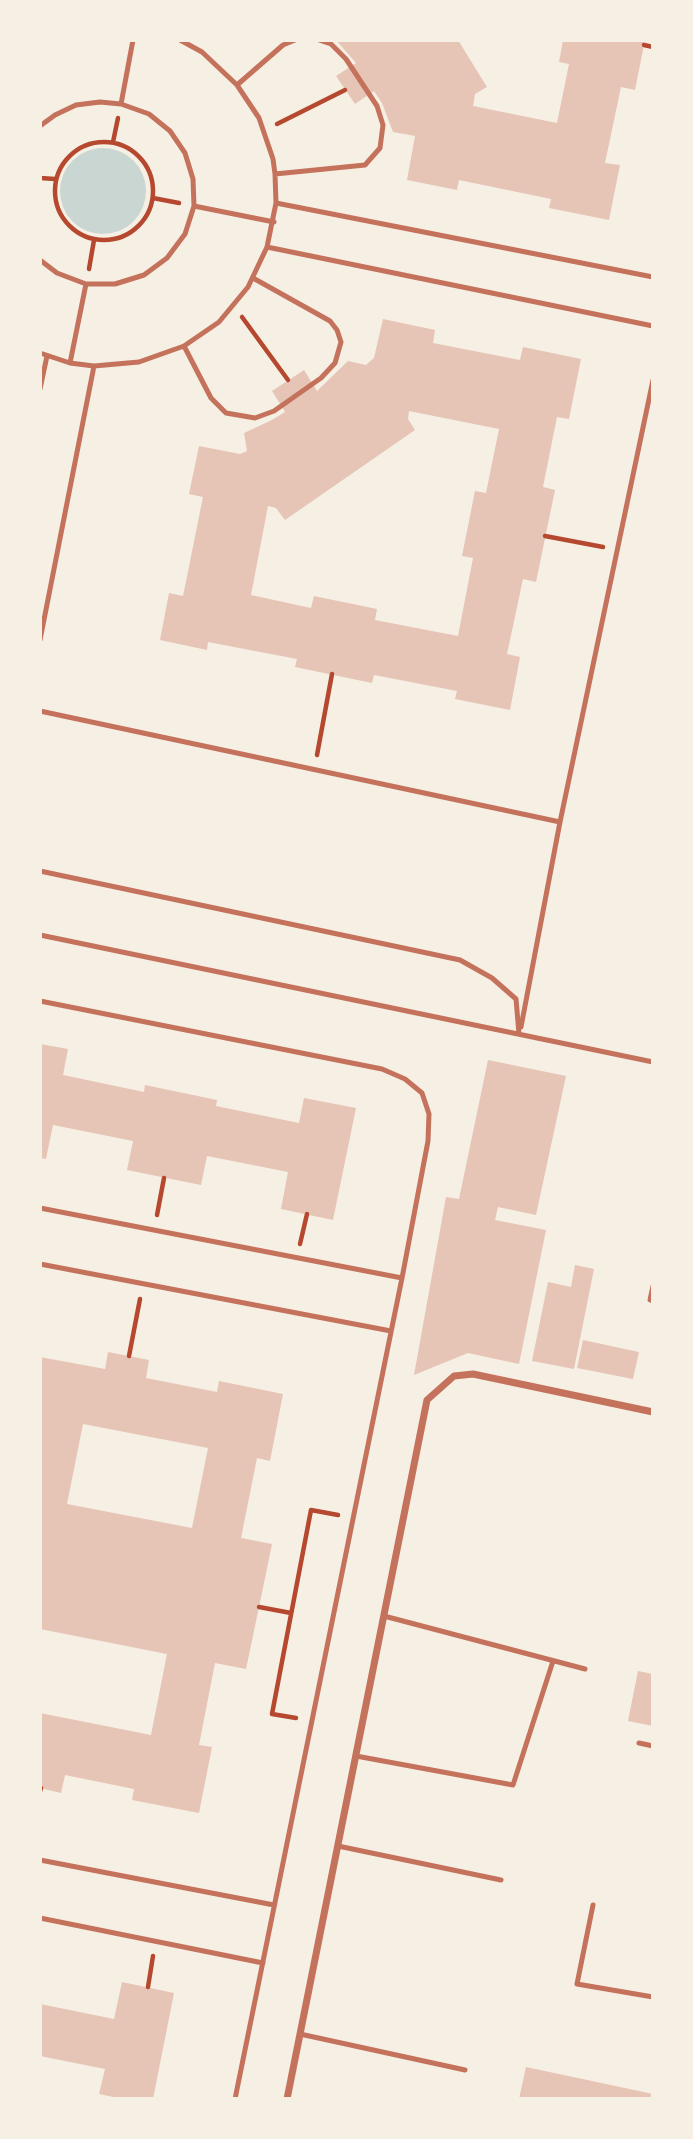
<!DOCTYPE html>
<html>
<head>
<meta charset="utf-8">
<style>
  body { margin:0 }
  #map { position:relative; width:693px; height:2139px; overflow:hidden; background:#f6efe4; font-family:"Asap Condensed",sans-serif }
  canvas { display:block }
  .frame { position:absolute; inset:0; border:42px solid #f6efe4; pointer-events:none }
</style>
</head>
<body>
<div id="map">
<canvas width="693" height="2139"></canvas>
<div class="frame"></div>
</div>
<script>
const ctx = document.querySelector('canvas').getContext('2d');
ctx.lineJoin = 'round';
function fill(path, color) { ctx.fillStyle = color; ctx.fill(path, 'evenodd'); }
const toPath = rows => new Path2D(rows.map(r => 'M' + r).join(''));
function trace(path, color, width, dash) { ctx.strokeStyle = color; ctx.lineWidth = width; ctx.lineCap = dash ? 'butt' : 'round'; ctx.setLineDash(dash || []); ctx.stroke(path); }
fill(toPath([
  '60 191a43 43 0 1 1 86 0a43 43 0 1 1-86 0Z'
]), '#c9d6d2');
fill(toPath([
  [336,40,458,40,487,87,475,94,473,106,557,123,569,64,559,62,563,40,645,40,635,90,621,87,605,163,620,165,609,220,549,208,551,199,459,180,457,190,407,180,415,136,393,132,382,103,374,91,355,104,336,76,356,63],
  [383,319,435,330,433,343,520,360,523,347,581,359,569,419,557,417,543,487,555,490,536,582,523,579,507,654,520,657,510,710,455,699,457,691,374,675,372,683,295,667,297,659,208,642,207,650,160,640,169,593,183,596,203,497,189,494,199,446,240,454,247,451,244,433,272,420,285,412,272,391,304,370,317,391,348,361,366,365,374,358],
  [409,411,499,429,486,493,475,491,462,556,473,558,458,636,375,620,377,609,314,596,311,608,251,595,268,506,276,508,285,520,415,430,408,419],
  [40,1044,68,1049,63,1075,144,1092,145,1085,217,1100,216,1106,299,1123,304,1098,356,1108,333,1220,281,1209,288,1172,207,1156,201,1185,127,1170,133,1141,53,1125,46,1159,40,1158],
  [488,1060,566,1076,536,1215,498,1207,495,1220,546,1230,519,1364,468,1353,414,1375,446,1197,459,1199],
  [575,1265,594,1269,574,1369,532,1361,548,1282,571,1287],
  [583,1340,639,1352,633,1379,577,1368],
  [108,1352,149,1360,146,1378,217,1392,219,1381,283,1394,270,1461,257,1458,241,1538,272,1544,259,1607,246,1669,215,1663,199,1745,212,1747,199,1813,132,1800,134,1789,65,1775,61,1793,40,1788,40,1713,151,1735,167,1654,40,1629,40,1357,105,1369],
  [83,1424,208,1448,192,1528,67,1504],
  [638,1671,653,1674,653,1726,628,1721],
  [122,1982,174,1993,153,2099,123,2099,99,2094,105,2069,40,2056,40,2004,114,2019],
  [526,2067,653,2094,653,2099,519,2099]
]), '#e6c5b7');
trace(toPath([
  [644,45,653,47],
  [277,124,345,90],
  '55 191a49 49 0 1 1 98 0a49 49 0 1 1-98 0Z',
  [113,142,118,118],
  [40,178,55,179],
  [153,198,179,203],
  [89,269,94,240],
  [242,317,288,380],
  [545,536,603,547],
  [317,755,332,674],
  [157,1215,164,1178],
  [300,1244,307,1214],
  [129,1356,140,1299],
  [259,1607,291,1613],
  [296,1718,272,1714,311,1510,338,1515],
  [40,1791,41,1788],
  [148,1987,153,1956]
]), '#b5482f', 4.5);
trace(toPath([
  [237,85,283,45,295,40],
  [121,104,133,40],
  [40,126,55,115,76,105,100,102,121,104,149,114,170,131,185,153,193,179,194,206,185,234,167,258,144,275,115,284,86,284,57,273,40,260],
  [275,174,365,165,380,148,383,125,377,106,346,59,331,44,319,40],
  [276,203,653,277],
  [194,206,274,222],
  [267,247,653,326],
  [184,346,211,398,226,413,255,418,274,411,321,378,335,363,341,342,337,330,330,321,253,278],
  [40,353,70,363,94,366,139,362,184,346,219,322,248,287,267,247,276,203,275,174,273,159,259,118,237,85,202,52,180,40],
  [70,363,86,284],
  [40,389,47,356],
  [40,640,94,366],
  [40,711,560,822,653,380],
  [40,871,460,960,492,978,516,999,519,1034],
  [40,935,653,1062],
  [40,1001,382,1069,405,1079,422,1093,429,1114,428,1141,402,1278,235,2099],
  [521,1027,560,822],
  [40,1208,402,1278],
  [40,1264,391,1331],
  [653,1286,650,1300,653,1301],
  [384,1616,585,1669],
  [639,1743,653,1746],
  [356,1756,513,1785,553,1661],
  [338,1846,501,1880],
  [40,1860,274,1905],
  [593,1905,577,1984,653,1997],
  [40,1918,263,1963],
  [300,2034,465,2070]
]), '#c5725c', 5);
trace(toPath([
  [287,2099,427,1400,454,1376,473,1374,653,1412]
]), '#c5725c', 7);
</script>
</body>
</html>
